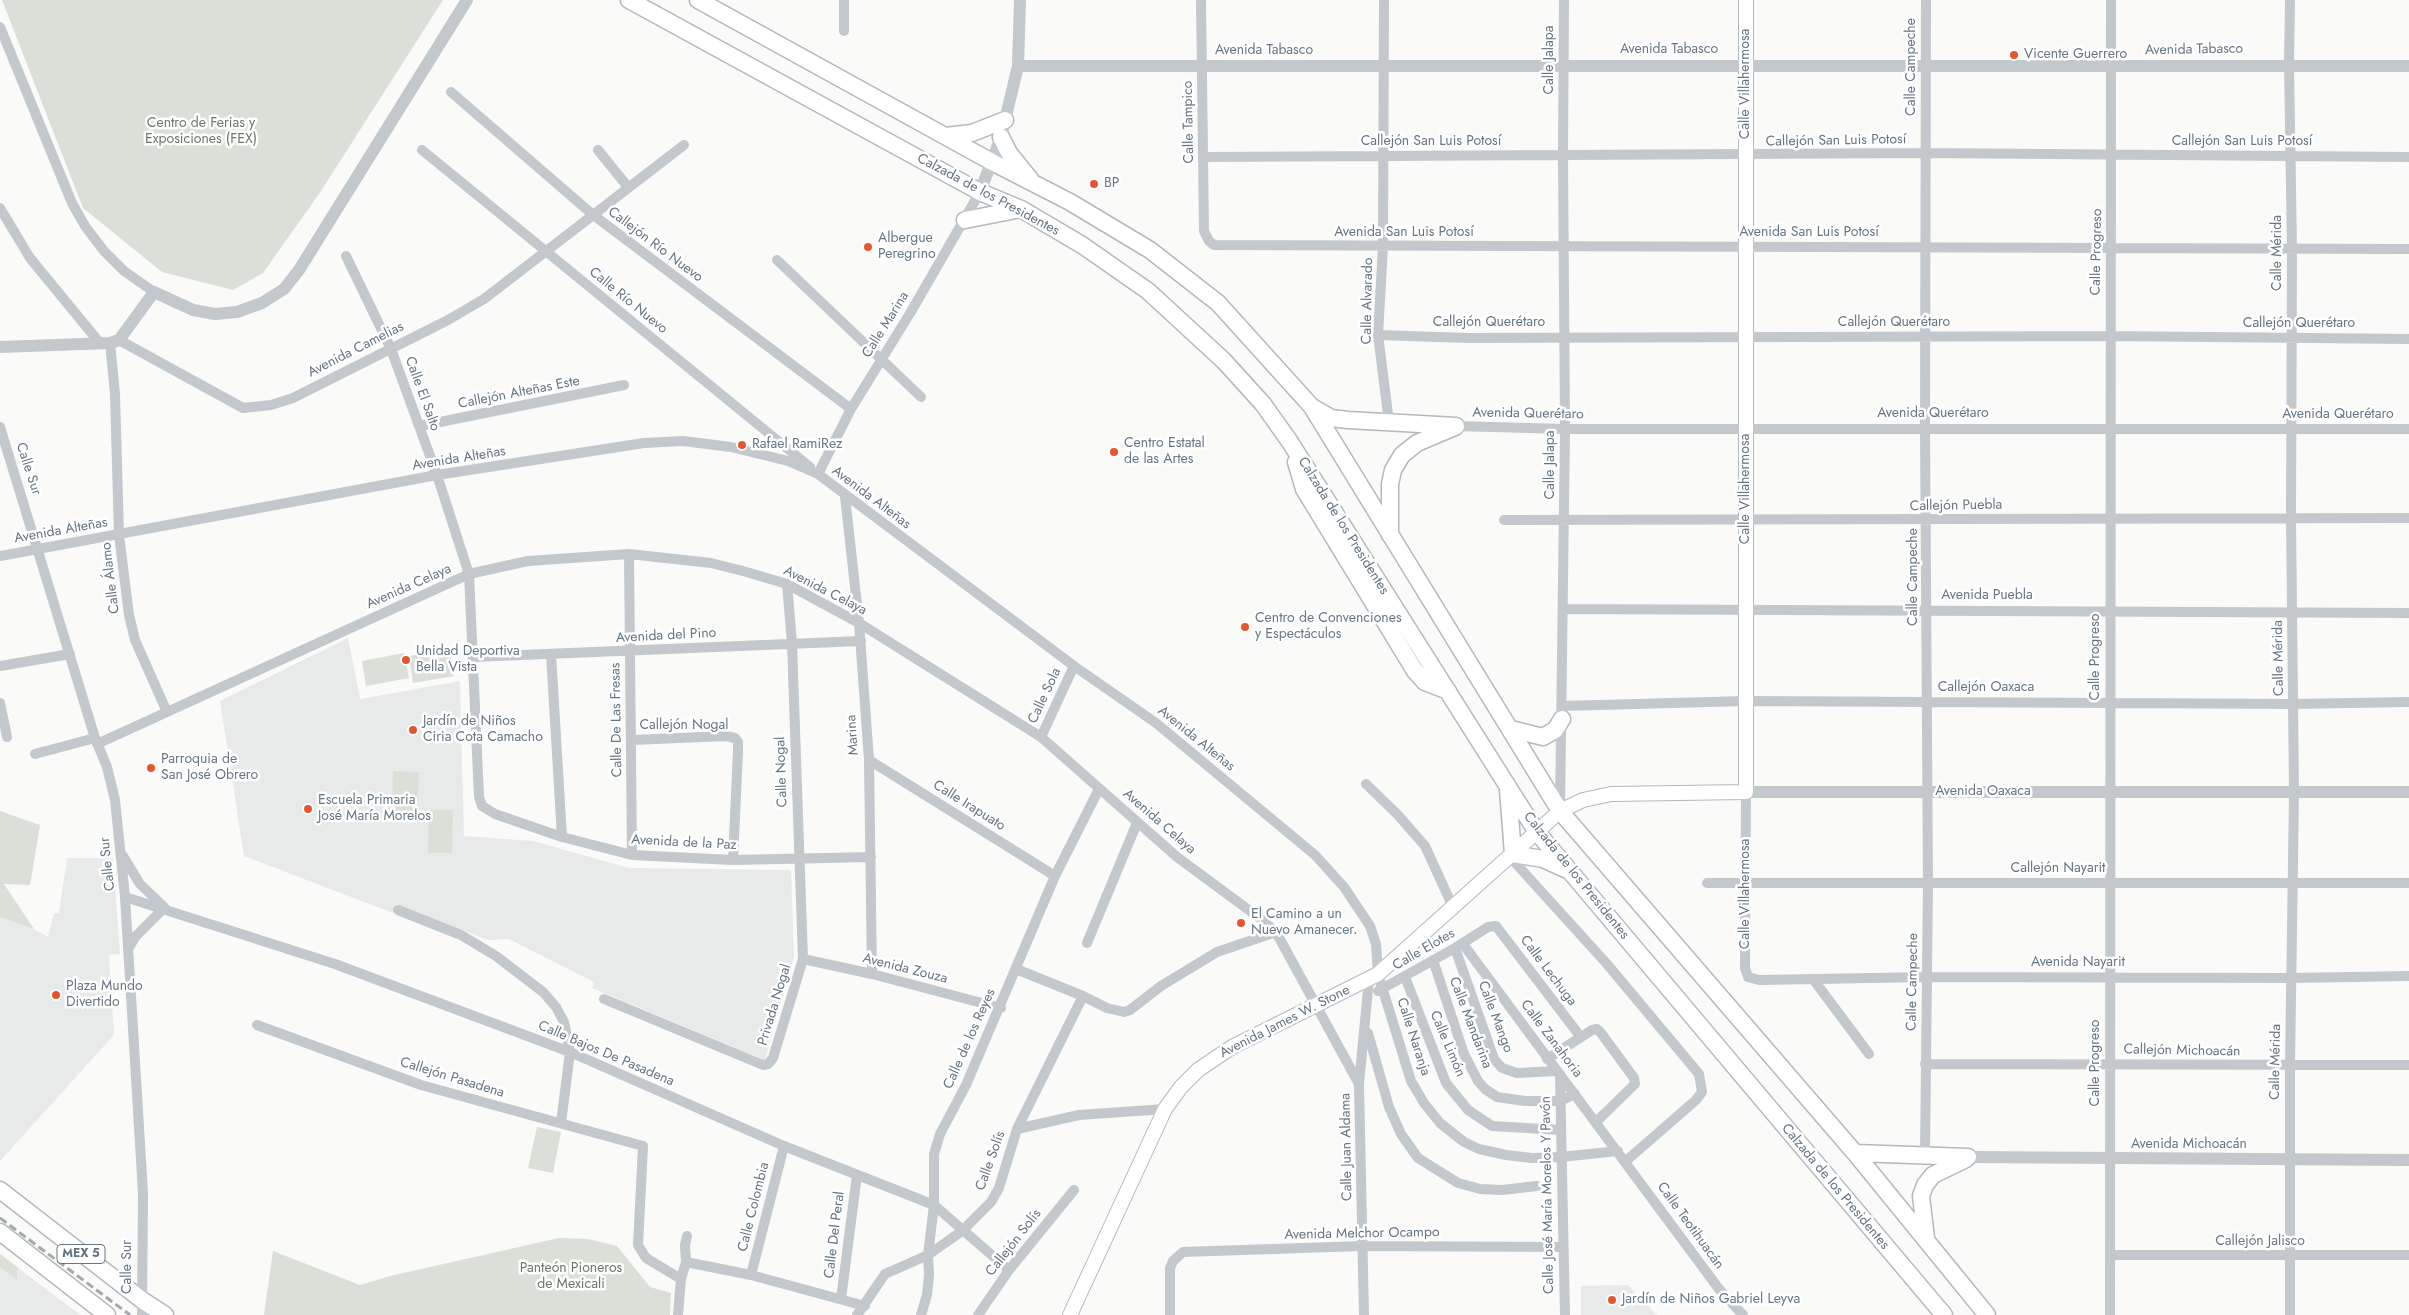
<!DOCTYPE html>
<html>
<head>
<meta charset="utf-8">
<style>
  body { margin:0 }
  canvas { display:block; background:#fafaf8 }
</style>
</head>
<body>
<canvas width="2409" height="1315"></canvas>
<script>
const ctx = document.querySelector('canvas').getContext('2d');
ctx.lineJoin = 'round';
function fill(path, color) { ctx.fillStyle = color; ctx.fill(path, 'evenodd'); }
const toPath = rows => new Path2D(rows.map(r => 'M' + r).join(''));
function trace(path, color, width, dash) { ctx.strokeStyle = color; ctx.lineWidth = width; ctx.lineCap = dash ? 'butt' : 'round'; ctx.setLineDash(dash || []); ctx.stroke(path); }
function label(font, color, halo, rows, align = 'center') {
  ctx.font = font + ' Jost,sans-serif'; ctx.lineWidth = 5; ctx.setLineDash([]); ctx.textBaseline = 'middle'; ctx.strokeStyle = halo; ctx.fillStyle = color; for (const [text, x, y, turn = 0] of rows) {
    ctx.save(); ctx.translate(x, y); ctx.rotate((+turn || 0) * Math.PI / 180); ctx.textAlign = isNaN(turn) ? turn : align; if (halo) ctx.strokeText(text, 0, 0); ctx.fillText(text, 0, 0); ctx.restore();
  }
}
fill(toPath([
  [348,638,360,699,460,681,464,836,533,841,629,868,791,870,794,956,765,1060,592,988,594,982,509,939,488,940,396,904,393,913,244,856,220,701],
  [67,858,113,858,120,954,109,955,114,1035,0,1161,0,917,34,929,48,937,54,913,59,913],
  [0,1254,71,1308,82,1315,0,1315],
  [1628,1285,1657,1315,1581,1315,1581,1286]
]), '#e8e9e9');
fill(toPath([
  [2,0,443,0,319,194,263,273,233,290,162,272,83,208],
  [449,649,454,676,413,683,409,656],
  [404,653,409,678,366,686,362,661],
  [393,771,419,772,417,818,392,817],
  [429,810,453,810,452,853,428,853],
  [0,811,40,825,30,885,4,884,34,929,0,917],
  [537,1127,561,1132,553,1173,528,1168],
  [559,1238,588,1239,617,1246,650,1287,671,1293,670,1315,264,1315,273,1251,360,1285,390,1276],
  [0,1254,17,1267,17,1279,0,1267]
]), '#dadfd7');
const secondary = toPath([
  [1070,1315,1165,1109,1181,1087,1198,1070,1232,1047,1378,974,1560,811,1583,800,1611,794,1746,792,1746,0]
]);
const primary = toPath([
  [0,1190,142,1300,165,1315],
  [0,1232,107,1315]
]);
const trunk = toPath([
  [629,0,980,192,1021,209,1082,245,1148,291,1224,361,1263,404,1290,442,1536,831,1944,1315],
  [698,0,992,162,1070,202,1150,250,1218,303,1312,407,1560,811,1855,1153,1987,1315],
  [945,136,972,133,1005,120],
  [1001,137,1009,153,1030,179],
  [965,220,1021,209],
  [1312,407,1331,418,1348,420,1456,426],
  [1296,462,1304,489,1415,671,1425,682,1448,691],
  [1390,535,1390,484,1393,470,1402,455,1417,443,1455,427],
  [1511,729,1543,737,1555,730,1562,719],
  [1508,790,1513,854,1543,859,1565,869],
  [1855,1153,1968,1157],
  [1926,1238,1921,1196,1925,1185,1933,1175,1966,1159]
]);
trace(secondary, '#b3babf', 16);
trace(primary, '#b5babe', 19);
trace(trunk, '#b4b9bd', 19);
trace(toPath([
  [1201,0,1204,231,1209,241,1214,245,2409,249],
  [1384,0,1383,246,1378,335,1389,422],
  [0,27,72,203,85,226,104,251,124,271,154,292],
  [844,31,844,0],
  [451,92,592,214,851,409],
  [422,150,810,467],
  [598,150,628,187],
  [1204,157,1925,153,2409,157],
  [0,208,30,258,99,342],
  [346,256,391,349,437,475,469,574,479,797,482,806,495,814,562,837,632,855,733,860,871,857],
  [777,260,921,397],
  [1378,335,1468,338,2110,336,2409,339],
  [119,340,243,408,271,405,293,398,448,320,484,299,684,145],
  [110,343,115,394,119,535,129,615,135,640,167,712],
  [420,426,624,385],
  [1456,426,1565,429,2409,429],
  [0,427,95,738,107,767,115,800,125,897,143,1193,142,1315],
  [818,474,851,409,912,310,980,192],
  [845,496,859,623,869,760,872,974],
  [1504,520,2409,518],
  [629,554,632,855],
  [0,556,437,475,644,443,683,441,731,447,788,461,818,474,1074,666,1156,723,1315,855,1344,887,1370,926,1376,944,1378,974,1411,1081,1424,1103,1440,1123,1464,1142,1479,1149,1506,1155,1532,1158,1561,1157,1618,1151],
  [1564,609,2409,613],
  [551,654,562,837],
  [473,657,861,641],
  [0,666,70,654],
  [0,703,7,737],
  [1562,706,1746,701,2293,704,2409,702],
  [1041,737,1074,666],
  [632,740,726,736,735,738,738,742,738,751,733,860],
  [97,744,469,574,528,561,629,554,711,563,743,571,787,584,859,623,1041,737,1177,857,1261,919,1276,932,1359,1084],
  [35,754,95,738],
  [869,760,1055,876],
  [1366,784,1398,815,1425,846,1452,905],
  [1746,792,1745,968,1748,977,1759,980,1928,977,2291,978,2409,976],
  [1560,809,1565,429,1563,155,1564,0],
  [123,856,140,884,164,907],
  [1510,857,1607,964,1699,1074,1702,1092,1696,1100,1626,1161],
  [1707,883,2409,883],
  [125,897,335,964,570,1052,784,1146,934,1205,1009,1270],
  [398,910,461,935,496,956,543,992,556,1007,564,1022,570,1052,561,1123],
  [1087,943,1137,823],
  [1463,944,1719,1289,1743,1315],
  [1455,948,1494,1059,1502,1068,1517,1073,1557,1071],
  [128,949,136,936,163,909],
  [803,959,872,974,1001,1008],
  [1433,960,1464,1054,1478,1081,1485,1089,1497,1097,1525,1101,1560,1101,1575,1094],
  [1016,969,1083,996,1107,1008,1124,1012,1130,1010,1161,986,1217,952,1276,932],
  [1405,977,1446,1083,1468,1110,1492,1126,1560,1130],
  [1813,979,1869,1054],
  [1378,991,1455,948,1488,927,1496,926,1580,1036],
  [604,999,763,1065,768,1064,773,1058,803,959,792,643,787,584],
  [257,1025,421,1085,643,1146,638,1245,646,1258,681,1279],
  [1368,1033,1389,1107,1401,1134,1418,1158,1458,1183,1480,1189,1502,1190,1537,1186],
  [1547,1059,1592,1030,1597,1029,1601,1033,1634,1078,1635,1084,1596,1122],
  [1925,1064,2409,1065],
  [1560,1074,1565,1315],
  [1017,1129,1079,1115,1165,1109],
  [1925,1155,1928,883,1925,427,1926,0],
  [2110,1255,2409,1255],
  [686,1262,751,1275,865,1306],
  [686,1262,685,1245,687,1236],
  [751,1275,784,1146],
  [841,1299,857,1175],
  [678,1315,681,1279,686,1262],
  [857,1315,885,1274,928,1255,962,1231,991,1202,999,1188,1017,1129,1083,996],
  [921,1315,927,1295,929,1275,928,1255,934,1205,934,1154,940,1134,966,1085,1055,876,1099,789],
  [978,1315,1009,1270,1074,1190],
  [1170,1315,1170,1268,1173,1261,1183,1252,1362,1246,1563,1247],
  [1364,1315,1359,1084,1369,979],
  [2110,1315,2111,0],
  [2290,1315,2290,1066,2294,793,2291,518,2292,249,2289,64,2290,0]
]), '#c3c8cc', 10);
trace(toPath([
  [1018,66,2409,66],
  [980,192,1001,137,1018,66,1020,0],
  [0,347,110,343,119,340,154,292,193,310,215,314,237,312,262,303,284,289,299,270,467,0],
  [1746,792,2409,792],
  [1968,1157,2409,1160]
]), '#c3c8cc', 12);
trace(secondary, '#fff', 14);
trace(primary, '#fff', 16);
trace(trunk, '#fff', 16);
trace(toPath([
  [0,1218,130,1315]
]), '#a2aab0', 3, [8, 4]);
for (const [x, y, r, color] of [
  [2014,55,5,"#e4572e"],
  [1094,184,5,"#e4572e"],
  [868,247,5,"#e4572e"],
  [742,445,5,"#e4572e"],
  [1114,452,5,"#e4572e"],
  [1245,627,5,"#e4572e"],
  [406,660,5,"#e4572e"],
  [413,730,5,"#e4572e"],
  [151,768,5,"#e4572e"],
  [308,809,5,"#e4572e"],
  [1241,923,5,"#e4572e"],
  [56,995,5,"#e4572e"],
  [1612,1300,5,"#e4572e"]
]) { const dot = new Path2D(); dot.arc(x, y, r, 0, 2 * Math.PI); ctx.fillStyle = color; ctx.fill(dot); trace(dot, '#fff', 2); }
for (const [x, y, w] of [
  [81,1254,48]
]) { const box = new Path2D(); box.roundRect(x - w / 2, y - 9.5, w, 19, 4); ctx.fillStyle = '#fff'; ctx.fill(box); trace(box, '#657683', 1); }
label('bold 12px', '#657683', null, [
  ["MEX 5",81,1254]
]);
label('14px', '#657683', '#fff', [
  ["Avenida Tabasco",1669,50],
  ["Avenida Tabasco",2194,50,-1],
  ["Avenida Tabasco",1264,51],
  ["Calle Jalapa",1550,60,-90],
  ["Calle Campeche",1912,67,-90],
  ["Calle Villahermosa",1746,84,-90],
  ["Calle Tampico",1189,122,-91],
  ["Callejón San Luis Potosí",1836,141,-1],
  ["Callejón San Luis Potosí",1431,142],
  ["Callejón San Luis Potosí",2242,142],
  ["Calzada de los Presidentes",988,195,28],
  ["Avenida San Luis Potosí",1404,233],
  ["Avenida San Luis Potosí",1809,233],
  ["Callejón Río Nuevo",655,245,37],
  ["Calle Progreso",2097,252,-89],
  ["Calle Mérida",2278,253,-90],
  ["Calle Río Nuevo",628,301,39],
  ["Calle Alvarado",1368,301,-89],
  ["Callejón Querétaro",1489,323],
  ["Callejón Querétaro",1894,323],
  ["Callejón Querétaro",2299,324],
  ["Calle Marina",886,325,-58],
  ["Avenida Camelias",356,350,-27],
  ["Callejón Alteñas Este",519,393,-11],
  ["Calle El Salto",422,394,70],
  ["Avenida Querétaro",1528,414,1],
  ["Avenida Querétaro",1933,414],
  ["Avenida Querétaro",2338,415],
  ["Avenida Alteñas",459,459,-9],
  ["Calle Jalapa",1551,465,-90],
  ["Calle Sur",28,469,72],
  ["Calle Villahermosa",1746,489,-90],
  ["Avenida Alteñas",871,498,37],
  ["Callejón Puebla",1956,506,-1],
  ["Calzada de los Presidentes",1343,526,58],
  ["Avenida Alteñas",61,531,-10],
  ["Calle Campeche",1914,577,-90],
  ["Calle Álamo",111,578,-97],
  ["Avenida Celaya",409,587,-24],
  ["Avenida Celaya",825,591,27],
  ["Avenida Puebla",1987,596],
  ["Avenida del Pino",666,636,-3],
  ["Calle Progreso",2096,657,-90],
  ["Calle Mérida",2279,658,-91],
  ["Callejón Oaxaca",1986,688],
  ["Calle Sola",1045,696,-65],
  ["Calle De Las Fresas",617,720,-91],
  ["Callejón Nogal",684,726],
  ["Marina",853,735,-94],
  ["Avenida Alteñas",1196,739,39],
  ["Calle Nogal",782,772,-92],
  ["Avenida Oaxaca",1983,792],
  ["Calle Irapuato",969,806,32],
  ["Avenida Celaya",1159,822,41],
  ["Avenida de la Paz",684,843,3],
  ["Calle Sur",108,864,-96],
  ["Callejón Nayarit",2058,869],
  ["Calzada de los Presidentes",1576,876,51],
  ["Calle Villahermosa",1746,894,-90],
  ["Calle Elotes",1424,950,-30],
  ["Avenida Nayarit",2078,963],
  ["Avenida Zouza",905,969,14],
  ["Calle Lechuga",1548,971,53],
  ["Calle Campeche",1913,982,-89],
  ["Privada Nogal",775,1005,-73],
  ["Calle Mango",1495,1017,69],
  ["Avenida James W. Stone",1285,1022,-27],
  ["Calle Mandarina",1470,1023,69],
  ["Calle Naranja",1413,1037,72],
  ["Calle de los Reyes",970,1039,-66],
  ["Calle Zanahoria",1551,1039,53],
  ["Calle Limón",1447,1044,67],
  ["Callejón Michoacán",2182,1051,1],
  ["Calle Bajos De Pasadena",606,1054,23],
  ["Calle Mérida",2276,1062,-89],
  ["Calle Progreso",2096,1063,-90],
  ["Callejón Pasadena",452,1078,17],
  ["Avenida Michoacán",2189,1145],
  ["Calle Juan Aldama",1347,1147,-91],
  ["Calle Solís",991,1161,-70],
  ["Calzada de los Presidentes",1835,1187,50],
  ["Calle José María Morelos Y Pavón",1548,1195,-91],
  ["Calle Colombia",754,1207,-76],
  ["Calle Teotihuacán",1690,1226,54],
  ["Avenida Melchor Ocampo",1362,1234,-1],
  ["Calle Del Peral",835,1235,-83],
  ["Callejón Jalisco",2260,1242],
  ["Callejón Solís",1014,1243,-52],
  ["Calle Sur",128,1267,-90]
]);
label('14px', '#657683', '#fff', [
  ["Vicente Guerrero",2024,55],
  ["BP",1104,184],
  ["Albergue",878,239],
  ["Peregrino",878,255],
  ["Centro Estatal",1124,444],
  ["de las Artes",1124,460],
  ["Rafael RamiRez",752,445],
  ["Centro de Convenciones",1255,619],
  ["y Espectáculos",1255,635],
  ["Unidad Deportiva",416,652],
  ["Bella Vista",416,668],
  ["Jardín de Niños",423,722],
  ["Ciria Cota Camacho",423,738],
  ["Parroquia de",161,760],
  ["San José Obrero",161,776],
  ["Escuela Primaria",318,801],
  ["José María Morelos",318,817],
  ["El Camino a un",1251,915],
  ["Nuevo Amanecer.",1251,931],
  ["Plaza Mundo",66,987],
  ["Divertido",66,1003],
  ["Jardín de Niños Gabriel Leyva",1622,1300]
], 'left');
label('14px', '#687a64', '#fff', [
  ["Centro de Ferias y",201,124],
  ["Exposiciones (FEX)",201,140],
  ["Panteón Pioneros",571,1269],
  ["de Mexicali",571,1285]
]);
</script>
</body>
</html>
